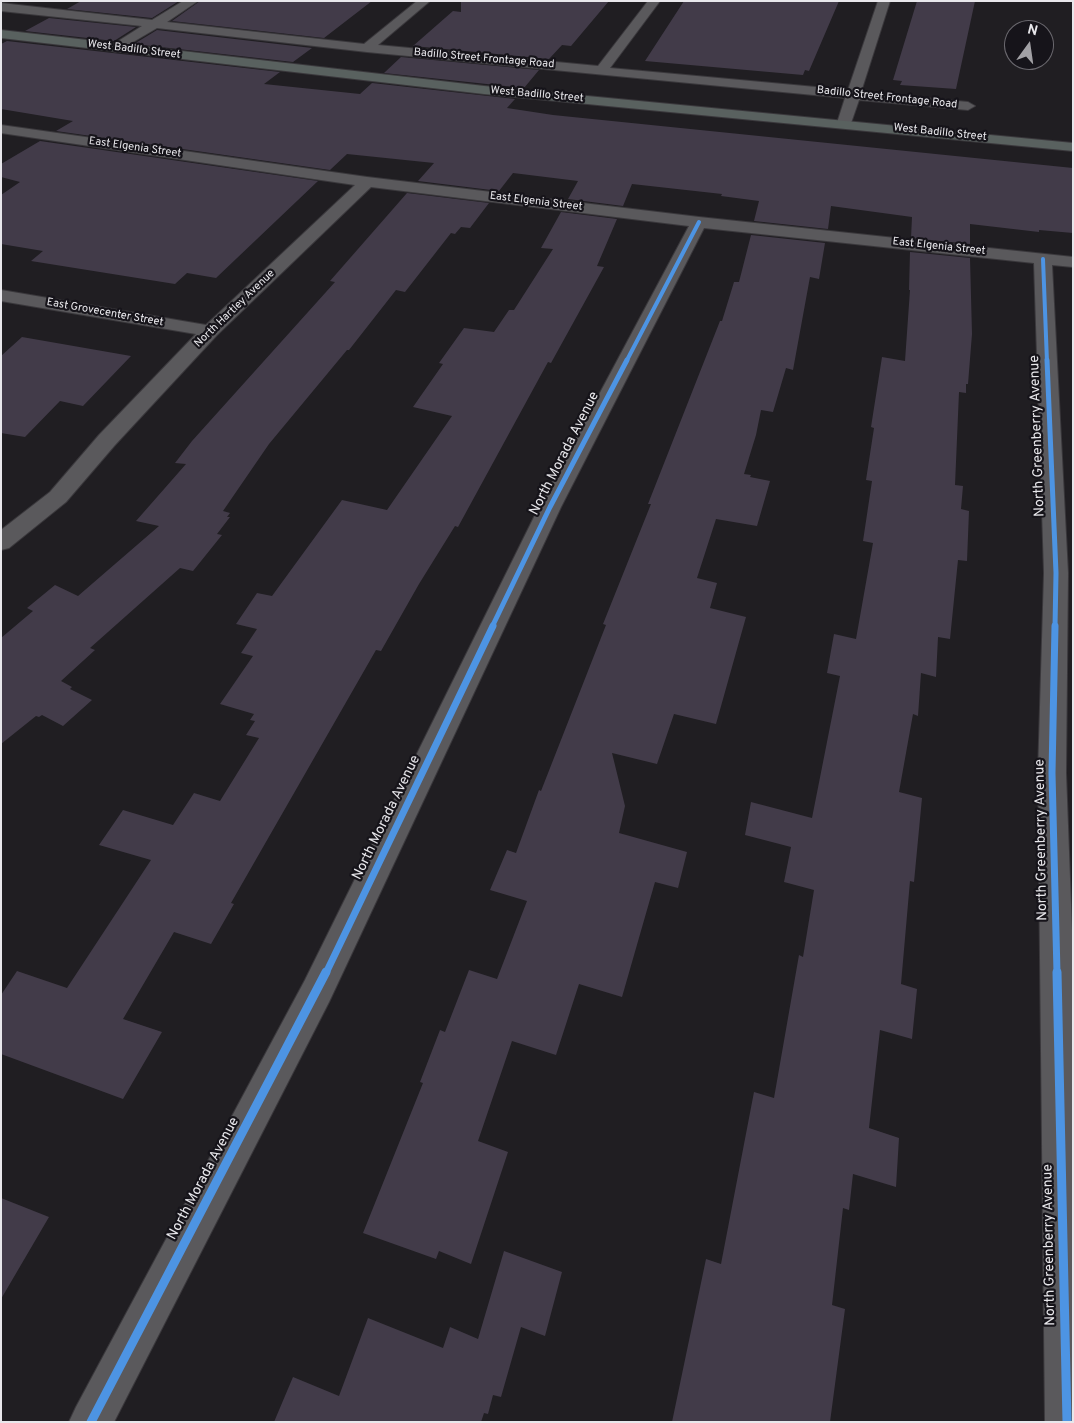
<!DOCTYPE html>
<html>
<head>
<meta charset="utf-8">
<style>
  body { margin:0 }
  #map { position:relative; width:1074px; height:1423px; overflow:hidden; background:#201e22; font-family:Overpass,sans-serif }
  canvas { display:block }
  .frame { position:absolute; inset:0; border:2px solid #e8e7eb; pointer-events:none }
  .north { position:absolute; left:1004px; top:20px; width:50px; height:50px; box-sizing:border-box; background:#16141a; border:1px solid #6a686e; border-radius:50%; rotate:14deg; font-size:14px; font-weight:700; line-height:20px; text-align:center; color:#e8e7eb }
  .north::after { content:''; display:block; margin:auto; width:18px; height:22px; background:#a2a1a5; clip-path:polygon(50% 0,100% 100%,50% 72%,0 100%) }
</style>
</head>
<body>
<div id="map">
<canvas width="1074" height="1423"></canvas>
<div class="frame"></div>
<div class="north">N</div>
</div>
<script>
const ctx = document.querySelector('canvas').getContext('2d');
ctx.lineJoin = 'round';
function fill(path, color) { ctx.fillStyle = color; ctx.fill(path, 'evenodd'); }
const toPath = rows => new Path2D(rows.map(r => 'M' + r).join(''));
function trace(path, color, width, dash) { ctx.strokeStyle = color; ctx.lineWidth = width; ctx.lineCap = dash ? 'butt' : 'round'; ctx.setLineDash(dash || []); ctx.stroke(path); }
function label(font, color, halo, rows, align = 'center') {
  ctx.font = font + ' Overpass,sans-serif'; ctx.lineWidth = 4.5; ctx.setLineDash([]); ctx.textBaseline = 'middle'; ctx.strokeStyle = halo; ctx.fillStyle = color; for (const [text, x, y, turn = 0] of rows) {
    ctx.save(); ctx.translate(x, y); ctx.rotate((+turn || 0) * Math.PI / 180); ctx.textAlign = isNaN(turn) ? turn : align; if (halo) ctx.strokeText(text, 0, 0); ctx.fillText(text, 0, 0); ctx.restore();
  }
}
fill(toPath([
  [81,1,179,1,152,18,67,9],
  [200,1,372,1,324,38,172,21],
  [461,1,609,1,571,46,562,45,549,59,413,46,453,11,461,12],
  [684,1,839,1,809,71,805,70,803,75,645,61],
  [917,1,975,1,956,89,900,85,902,81,893,80],
  [49,18,136,27,114,41,25,31],
  [157,30,312,48,293,62,134,44],
  [7,41,280,72,264,84,360,94,372,83,515,99,507,108,553,115,1073,168,1073,233,1039,230,1039,232,970,224,970,244,911,238,912,217,831,206,828,229,754,221,759,201,721,196,722,194,632,184,623,206,568,199,578,181,513,173,499,191,418,181,434,163,347,154,330,170,56,131,73,121,1,109,1,44],
  [401,57,539,70,524,88,384,73],
  [40,141,318,181,216,278,187,273,175,284,31,261,43,251,1,244,1,195,20,182,1,177,1,164],
  [407,193,489,203,470,228,461,227,455,234,451,233,405,292,396,290,349,350,347,350,269,444,223,511,230,513,227,517,230,517,217,534,222,535,193,571,180,568,90,648,95,650,61,681,72,687,70,689,92,700,63,726,42,715,39,717,36,716,1,744,1,638,33,611,27,608,55,585,78,596,159,526,136,521,186,464,175,463,192,441,335,282,330,281],
  [561,212,617,219,597,266,604,267,551,363,548,362,458,527,455,526,419,584,381,651,376,650,231,903,234,904,211,944,174,932,123,1019,162,1032,123,1099,1,1054,1,995,17,971,67,988,151,860,99,845,123,810,173,825,194,793,220,801,259,738,246,735,255,721,250,720,254,714,220,704,253,656,241,653,257,629,236,624,257,593,272,596,342,500,387,510,452,416,413,407,443,364,439,363,464,328,494,332,509,310,514,310,553,249,541,248],
  [751,235,825,243,819,279,810,277,793,370,786,368,773,412,761,410,756,435,744,474,751,475,750,477,770,481,757,526,716,519,697,578,717,583,710,608,746,617,716,724,674,714,657,764,612,753,625,806,619,833,687,852,678,888,655,882,622,997,579,984,556,1055,512,1041,478,1141,508,1152,471,1264,439,1251,436,1259,363,1233,423,1083,420,1082,440,1030,445,1032,469,970,497,979,527,901,490,890,507,850,516,853,539,790,541,791,606,625,603,624,651,504,648,504,720,321,722,321,734,282,739,282],
  [910,252,970,258,972,334,968,384,966,384,966,393,959,392,955,485,963,486,961,509,969,511,967,561,958,560,950,639,938,637,936,677,921,673,918,716,913,714,899,792,922,798,914,882,910,881,901,984,917,989,912,1039,880,1030,869,1128,899,1138,896,1187,853,1174,849,1210,843,1208,832,1305,845,1309,830,1422,672,1422,706,1259,721,1264,754,1092,774,1098,799,955,803,957,814,890,784,882,791,847,745,835,751,802,812,818,840,676,827,673,834,634,856,639,873,543,863,541,872,481,866,480,874,428,871,427,882,357,905,361,910,290,909,290],
  [22,337,131,356,83,406,60,401,25,437,1,433,1,356],
  [1,1198,49,1217,1,1299],
  [504,1251,562,1272,545,1336,521,1327,501,1397,493,1395,488,1414,484,1413,481,1422,274,1422,293,1377,339,1396,368,1318,443,1348,450,1327,478,1339]
]), '#423b49');
const street = toPath([
  [183,1,198,1,167,22,364,44,417,1,430,1,378,45,598,66,648,1,660,1,610,68,848,90,878,1,890,1,861,92,968,102,975,106,968,110,859,100,851,123,849,126,844,127,839,126,837,123,845,98,367,52,157,28,116,52,112,51,110,48,112,45,142,26,1,11,1,3,152,20,183,1],
  [1,125,367,177,699,217,1073,257,1073,267,1052,265,1068,573,1066,773,1073,957,1073,1422,1045,1422,1038,773,1044,573,1034,263,704,228,561,507,329,1002,114,1422,69,1422,76,1407,305,980,539,507,689,226,371,187,217,335,115,445,66,502,9,548,1,550,1,530,50,492,99,435,196,334,1,301,1,290,206,325,355,185,1,133,1,125]
]);
const primary = toPath([
  [1,30,484,86,1073,143,1073,151,484,94,1,38,1,30]
]);
trace(street, '#3a383c', 2);
trace(primary, '#3a383c', 2);
fill(street, '#5a595c');
fill(primary, '#59615f');
trace(toPath([
  [1043,259,1047,362],
  [626,362,699,222]
]), '#4d94e3', 4);
trace(toPath([
  [1047,360,1056,573,1055,627],
  [492,627,550,507,627,360]
]), '#4d94e3', 5);
trace(toPath([
  [1055,626,1052,773,1057,973],
  [326,973,493,626]
]), '#4d94e3', 7);
trace(toPath([
  [1057,972,1067,1422],
  [91,1422,326,972]
]), '#4d94e3', 9);
label('11px', '#e8e7eb', '#16141a', [
  ["West Badillo Street",134,50,7],
  ["Badillo Street Frontage Road",484,59,5],
  ["West Badillo Street",537,95,5],
  ["Badillo Street Frontage Road",887,98,6],
  ["West Badillo Street",940,133,6],
  ["East Elgenia Street",135,148,8],
  ["East Elgenia Street",536,202,7],
  ["East Elgenia Street",939,247,6],
  ["North Hartley Avenue",235,309,-44],
  ["East Grovecenter Street",105,313,10]
]);
label('14px', '#e8e7eb', '#16141a', [
  ["North Greenberry Avenue",1038,436,-92],
  ["North Morada Avenue",565,454,-63],
  ["North Morada Avenue",387,818,-64],
  ["North Greenberry Avenue",1042,840,-91],
  ["North Morada Avenue",204,1179,-62],
  ["North Greenberry Avenue",1050,1245,-91]
]);
</script>
</body>
</html>
